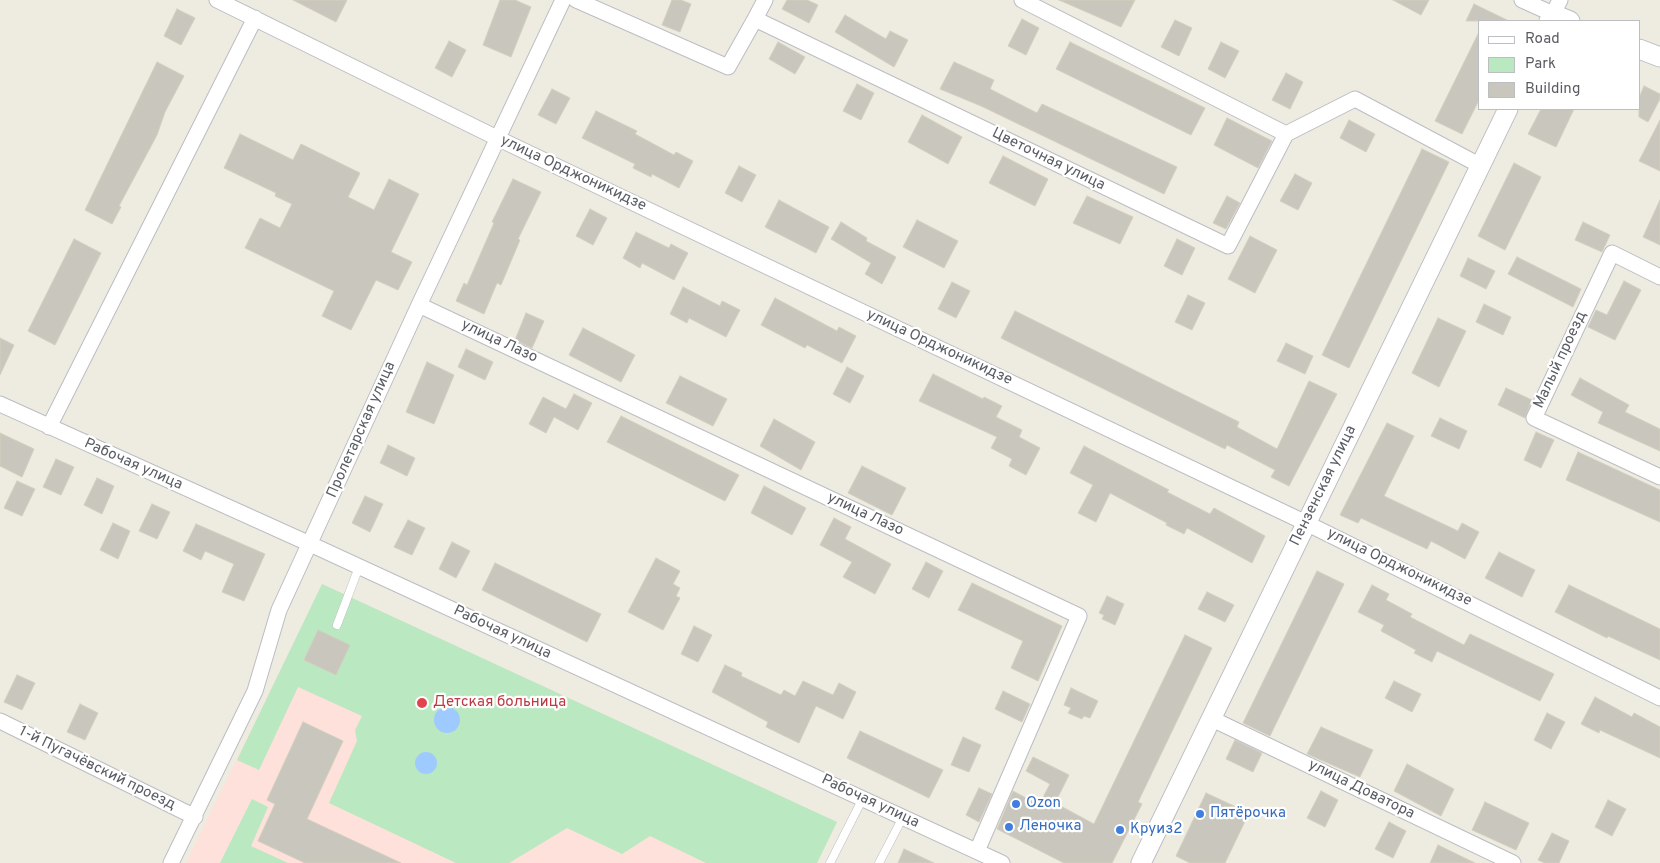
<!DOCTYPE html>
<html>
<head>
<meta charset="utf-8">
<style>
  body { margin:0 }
  #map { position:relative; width:1660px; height:863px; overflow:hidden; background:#eeece0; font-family:Overpass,sans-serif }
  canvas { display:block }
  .legend { position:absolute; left:1478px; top:20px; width:162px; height:90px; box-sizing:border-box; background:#fff; border:1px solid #bdbec1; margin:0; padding:6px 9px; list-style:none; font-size:15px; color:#595c63 }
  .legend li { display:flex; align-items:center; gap:10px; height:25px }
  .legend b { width:25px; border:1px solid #bdbec1 }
</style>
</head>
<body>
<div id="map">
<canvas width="1660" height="863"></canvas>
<ul class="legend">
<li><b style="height:6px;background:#fff"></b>Road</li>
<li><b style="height:14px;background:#bae8c0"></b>Park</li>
<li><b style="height:14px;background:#c9c6bd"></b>Building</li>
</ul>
</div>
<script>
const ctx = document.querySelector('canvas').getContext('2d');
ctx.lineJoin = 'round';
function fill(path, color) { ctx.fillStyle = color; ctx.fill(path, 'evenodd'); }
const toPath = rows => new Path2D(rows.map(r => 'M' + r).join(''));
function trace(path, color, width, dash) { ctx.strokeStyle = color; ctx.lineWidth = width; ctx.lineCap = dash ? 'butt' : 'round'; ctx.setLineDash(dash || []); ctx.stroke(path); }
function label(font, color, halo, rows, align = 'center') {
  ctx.font = font + ' Overpass,sans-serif'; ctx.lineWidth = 4.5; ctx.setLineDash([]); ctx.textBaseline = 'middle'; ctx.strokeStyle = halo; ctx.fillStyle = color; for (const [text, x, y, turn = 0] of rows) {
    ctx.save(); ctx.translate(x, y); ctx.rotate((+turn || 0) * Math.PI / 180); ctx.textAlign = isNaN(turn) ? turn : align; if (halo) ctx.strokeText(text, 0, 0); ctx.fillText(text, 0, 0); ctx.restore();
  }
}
fill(toPath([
  [322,584,837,822,817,863,186,863]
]), '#fde1da');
fill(toPath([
  [322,584,837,822,817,863,706,863,650,836,622,854,567,828,509,863,456,863,329,803,357,741,355,730,362,716,298,687,259,770,237,760],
  [252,799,268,807,251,846,288,863,220,863]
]), '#bae8c0');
fill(toPath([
  '434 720a13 13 0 1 1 26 0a13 13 0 1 1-26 0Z',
  '415 763a11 11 0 1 1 22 0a11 11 0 1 1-22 0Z'
]), '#9fcaff');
const building = toPath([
  [293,0,347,0,336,22,293,0],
  [500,0,515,0,531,7,511,57,483,45,500,0],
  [672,0,681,0,691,4,680,32,662,25,672,0],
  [787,0,807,0,818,5,809,23,782,9,787,0],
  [1059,0,1135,0,1121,27,1059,0],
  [1393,0,1429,0,1421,15,1393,0],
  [1474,4,1509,21,1466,21,1474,4],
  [177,9,195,18,181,45,164,36,177,9],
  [845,15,886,39,890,31,908,40,894,67,835,32,845,15],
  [1022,19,1039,28,1026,55,1008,46,1022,19],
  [1175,20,1192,28,1179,56,1161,47,1175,20],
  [1479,32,1479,100,1462,134,1435,121,1479,32],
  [449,41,466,50,452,77,435,68,449,41],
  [778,42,805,57,795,74,769,59,778,42],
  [1070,42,1205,108,1191,135,1056,69,1070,42],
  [1221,42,1239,51,1225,78,1208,69,1221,42],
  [157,62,184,76,165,112,157,135,119,206,121,207,112,224,85,210,157,62],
  [954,62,994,80,990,89,1037,113,1042,104,1177,167,1164,194,981,106,940,89,954,62],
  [1286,73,1303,82,1290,109,1272,100,1286,73],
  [857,84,874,93,861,120,843,111,857,84],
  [1644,86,1660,94,1660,99,1648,122,1639,117,1639,98,1644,86],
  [552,89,570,98,556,124,538,115,552,89],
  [1541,109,1574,109,1556,147,1528,134,1541,109],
  [596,111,637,131,635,134,674,155,676,152,693,161,679,188,652,174,651,177,633,168,635,164,582,138,596,111],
  [922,115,962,137,948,164,908,142,922,115],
  [1227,118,1272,141,1258,168,1214,145,1227,118],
  [1349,120,1375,134,1366,152,1340,138,1349,120],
  [1660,120,1660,171,1639,161,1660,120],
  [240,134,293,160,301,144,360,173,348,197,374,210,389,179,419,194,391,252,412,262,398,290,376,280,351,330,322,316,334,291,245,248,260,218,280,228,292,204,275,196,276,193,224,168,240,134],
  [1422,149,1449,162,1349,368,1322,355,1422,149],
  [1003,156,1048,179,1035,206,989,183,1003,156],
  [1514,163,1541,177,1505,250,1478,236,1514,163],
  [739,166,756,175,742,202,725,193,739,166],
  [1295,174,1312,183,1298,210,1280,201,1295,174],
  [513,179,541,192,518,239,520,240,501,285,497,283,484,314,456,301,464,283,467,285,494,223,492,222,513,179],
  [1087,196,1133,217,1120,244,1073,223,1087,196],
  [1227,196,1240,203,1226,229,1213,223,1227,196],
  [779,200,829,227,816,253,765,227,779,200],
  [1660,200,1660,245,1643,237,1660,200],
  [590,209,607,218,593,245,576,236,590,209],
  [917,220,958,241,944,268,903,247,917,220],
  [841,222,867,238,866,241,896,257,882,284,865,274,871,263,831,239,841,222],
  [1583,222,1610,235,1602,252,1575,240,1583,222],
  [636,232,669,248,671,244,688,253,674,280,642,263,640,268,623,258,636,232],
  [1250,236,1277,250,1255,293,1228,279,1250,236],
  [74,239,101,253,55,345,28,331,74,239],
  [1177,239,1195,248,1182,275,1164,266,1177,239],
  [1517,257,1581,289,1573,307,1508,274,1517,257],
  [1468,258,1495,271,1486,289,1460,276,1468,258],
  [1624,281,1641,290,1615,340,1588,327,1596,310,1607,315,1624,281],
  [952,282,970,291,956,318,938,309,952,282],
  [683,287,720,306,722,301,740,310,726,337,689,318,687,323,670,314,683,287],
  [1188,295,1205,303,1192,330,1175,322,1188,295],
  [775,298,837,331,839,327,856,336,842,363,807,345,805,348,761,325,775,298],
  [1484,304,1511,317,1503,335,1476,322,1484,304],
  [1015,311,1239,422,1237,427,1277,449,1309,381,1337,394,1289,486,1271,477,1275,470,1227,445,1225,449,1001,338,1015,311],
  [526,313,544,321,532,348,515,340,526,313],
  [1438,318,1466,331,1439,387,1412,373,1438,318],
  [583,328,635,355,621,382,569,355,583,328],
  [0,338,14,345,0,375,0,338],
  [1286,343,1313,356,1305,374,1277,361,1286,343],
  [466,349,493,362,485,380,458,367,466,349],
  [427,362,454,375,434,424,406,412,427,362],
  [847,367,864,376,850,403,833,394,847,367],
  [933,374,983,399,984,397,1002,406,996,417,1022,430,1019,437,1040,448,1026,475,1009,466,1012,459,991,448,997,437,919,401,933,374],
  [680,376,727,399,713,426,666,403,680,376],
  [1580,378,1629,405,1625,412,1660,429,1660,451,1598,423,1603,412,1571,395,1580,378],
  [1506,388,1532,400,1525,418,1498,405,1506,388],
  [574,394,592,403,578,430,554,417,546,433,529,424,543,397,566,409,574,394],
  [621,416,739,475,725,501,607,442,621,416],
  [1440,418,1467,431,1459,449,1431,436,1440,418],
  [774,419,815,442,801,470,760,446,774,419],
  [1387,423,1414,436,1384,496,1458,531,1462,523,1479,532,1465,559,1431,541,1427,549,1361,518,1358,523,1340,515,1387,423],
  [1536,432,1554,440,1541,468,1524,460,1536,432],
  [0,433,34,449,22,477,0,466,0,433],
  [388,445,415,458,407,476,380,463,388,445],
  [1084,446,1169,490,1167,492,1210,514,1214,508,1265,536,1252,563,1187,528,1184,534,1166,525,1167,523,1110,493,1096,522,1078,513,1093,485,1070,473,1084,446],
  [1578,452,1660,490,1660,522,1566,480,1578,452],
  [56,459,74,467,61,495,43,487,56,459],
  [862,466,906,488,892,515,848,493,862,466],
  [97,478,114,486,102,514,84,505,97,478],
  [17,481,35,489,22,516,4,508,17,481],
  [764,486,806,508,792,535,751,513,764,486],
  [365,496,383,504,370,532,352,523,365,496],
  [152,504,170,512,157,539,139,531,152,504],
  [834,518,851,527,845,539,891,564,875,594,843,577,852,562,820,545,834,518],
  [408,520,425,528,412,555,394,547,408,520],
  [113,523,130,531,118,559,100,550,113,523],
  [196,524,265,554,244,601,222,592,234,564,205,551,201,560,183,551,196,524],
  [452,542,470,551,456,578,439,569,452,542],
  [1499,552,1535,570,1522,597,1485,578,1499,552],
  [656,558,680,571,673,584,680,588,676,596,680,598,663,630,628,612,656,558],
  [926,562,943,571,929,598,912,589,926,562],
  [495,563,601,614,587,642,482,590,495,563],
  [1317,571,1344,584,1270,736,1243,723,1317,571],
  [972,583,1062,626,1038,681,1011,668,1023,641,958,610,972,583],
  [1372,585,1389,594,1386,600,1412,614,1410,617,1464,645,1470,634,1554,674,1540,701,1437,651,1432,662,1414,653,1416,650,1381,631,1384,625,1358,612,1372,585],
  [1569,585,1660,629,1660,660,1608,636,1607,638,1555,612,1569,585],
  [1207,592,1234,605,1225,622,1198,609,1207,592],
  [1107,596,1124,604,1115,625,1102,619,1104,615,1099,613,1107,596],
  [694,626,712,635,698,662,681,654,694,626],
  [318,630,350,645,336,675,304,660,318,630],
  [1185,635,1212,648,1138,802,1142,804,1112,863,1064,863,997,829,1013,791,1039,805,1050,784,1026,771,1033,757,1069,775,1055,803,1094,824,1185,635],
  [725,665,742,673,741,676,781,695,784,690,795,696,803,681,833,695,839,683,856,692,843,719,816,706,799,743,766,727,768,722,712,692,725,665],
  [17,675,35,683,22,710,4,702,17,675],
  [1394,681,1421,694,1412,712,1385,698,1394,681],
  [1071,688,1098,701,1090,718,1084,716,1082,719,1068,713,1071,708,1064,705,1071,688],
  [1003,691,1030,704,1022,722,995,709,1003,691],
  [1595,697,1632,717,1634,713,1660,727,1660,758,1600,730,1599,733,1581,724,1595,697],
  [80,704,98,713,85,740,67,732,80,704],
  [1547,713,1565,722,1551,749,1534,740,1547,713],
  [303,722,343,741,307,819,401,863,305,863,258,841,275,804,267,800,303,722],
  [1321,727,1373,750,1360,777,1307,754,1321,727],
  [860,731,943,770,929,798,847,758,860,731],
  [963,737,981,745,969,772,951,765,963,737],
  [1235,740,1262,753,1253,772,1226,759,1235,740],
  [1407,764,1454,789,1441,816,1394,791,1407,764],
  [979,788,992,794,979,822,966,815,979,788],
  [1321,791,1338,800,1325,827,1307,818,1321,791],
  [1206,793,1249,813,1225,863,1190,863,1176,856,1206,793],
  [1608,800,1626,809,1612,836,1595,827,1608,800],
  [1485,802,1529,823,1516,850,1472,830,1485,802],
  [1389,822,1406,831,1393,858,1375,849,1389,822],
  [1552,833,1569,841,1559,863,1545,863,1538,860,1552,833],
  [1438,845,1475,863,1430,863,1438,845],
  [904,849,934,863,898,863,904,849]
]);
fill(building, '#c9c6bd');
trace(building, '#d3cfbe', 1);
const service = toPath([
  [337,625,359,567],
  [830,863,863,798],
  [879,863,903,817]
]);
const minor = toPath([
  [217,0,497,138,1306,523,1660,698],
  [576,0,728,67,755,19],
  [765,0,755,19,1228,246,1286,134,1355,99,1481,166],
  [1022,0,1286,134],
  [1522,0,1553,14,1560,0],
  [1660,277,1612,253,1534,418,1660,477],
  [419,305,1079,616,977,851],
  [0,404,310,544,1002,863],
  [49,427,255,18],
  [1210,718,1513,863],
  [0,721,195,817],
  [171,863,255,691,279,610,419,305,563,0]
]);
const tertiary = toPath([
  [1549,21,1553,14,1570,21],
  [1639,49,1660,57],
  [1141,863,1508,109]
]);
trace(service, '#bbbdc3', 9);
trace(minor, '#bbbdc3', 17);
trace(tertiary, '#bbbdc3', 21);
trace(service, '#fff', 8);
trace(minor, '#fff', 15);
trace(tertiary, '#fff', 19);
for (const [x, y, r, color] of [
  [422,703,6,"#e0444e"],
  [1016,804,5,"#3f7fe0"],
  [1200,814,5,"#3f7fe0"],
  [1009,827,5,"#3f7fe0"],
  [1120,830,5,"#3f7fe0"]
]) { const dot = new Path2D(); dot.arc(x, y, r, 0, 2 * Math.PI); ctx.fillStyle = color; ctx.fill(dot); trace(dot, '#fff', 2); }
label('15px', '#595c63', '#fff', [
  ["Цветочная улица",1048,160,26],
  ["улица Орджоникидзе",573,174,25],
  ["улица Лазо",499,342,25],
  ["улица Орджоникидзе",939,348,25],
  ["Малый проезд",1561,360,-65],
  ["Пролетарская улица",362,430,-66],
  ["Рабочая улица",133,465,24],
  ["Пензенская улица",1324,486,-64],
  ["улица Лазо",865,515,25],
  ["улица Орджоникидзе",1399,568,26],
  ["Рабочая улица",502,633,25],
  ["1-й Пугачёвский проезд",97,769,26],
  ["улица Доватора",1361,790,26],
  ["Рабочая улица",870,802,25]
]);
label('15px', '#be3a42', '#fff', [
  ["Детская больница",433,703]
], 'left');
label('15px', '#366cbe', '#fff', [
  ["Ozon",1026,804],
  ["Пятёрочка",1210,814],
  ["Леночка",1019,827],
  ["Круиз2",1130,830]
], 'left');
</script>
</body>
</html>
